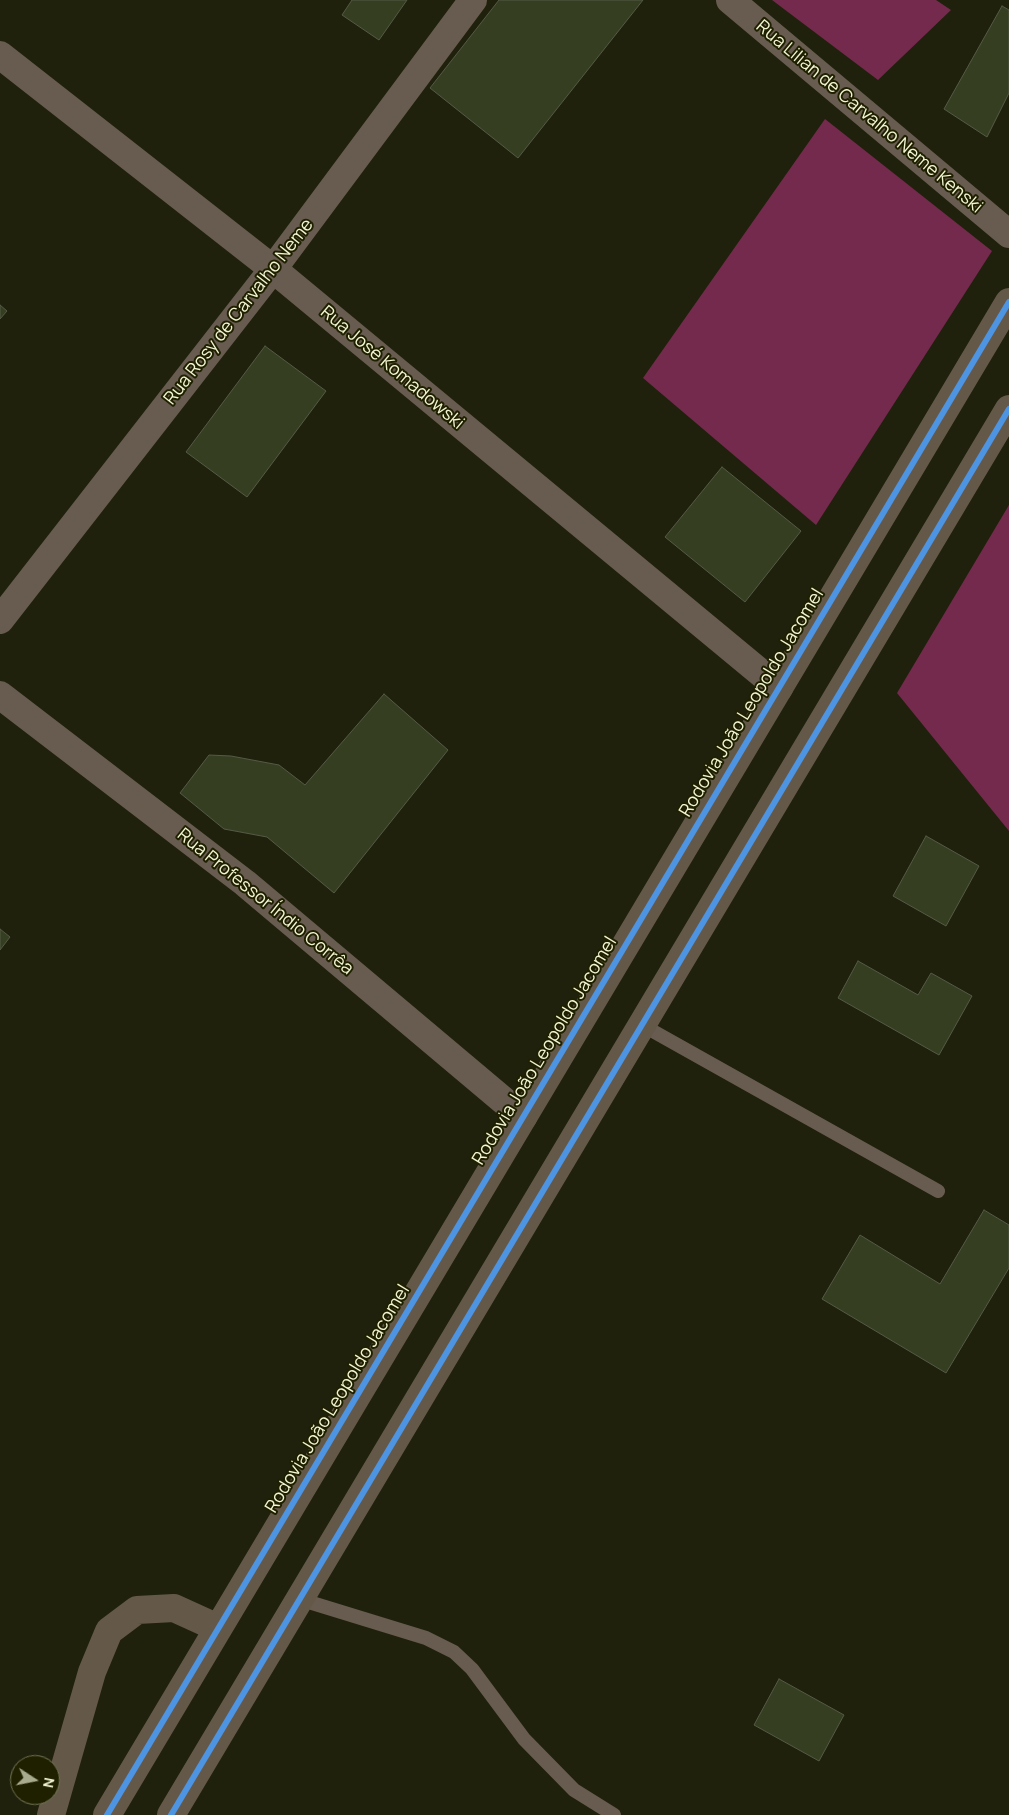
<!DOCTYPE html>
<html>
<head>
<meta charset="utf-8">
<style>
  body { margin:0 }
  #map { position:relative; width:1009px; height:1815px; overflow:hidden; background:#20210c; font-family:Manrope,sans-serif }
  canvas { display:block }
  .north { position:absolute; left:10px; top:1755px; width:50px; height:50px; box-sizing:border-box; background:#1f2000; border:1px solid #737554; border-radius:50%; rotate:101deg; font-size:14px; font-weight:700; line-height:20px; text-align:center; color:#f2f5d2 }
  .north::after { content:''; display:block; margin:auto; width:18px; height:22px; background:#a8ab8d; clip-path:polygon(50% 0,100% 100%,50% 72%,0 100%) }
</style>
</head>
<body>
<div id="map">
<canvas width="1009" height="1815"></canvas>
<div class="north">N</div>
</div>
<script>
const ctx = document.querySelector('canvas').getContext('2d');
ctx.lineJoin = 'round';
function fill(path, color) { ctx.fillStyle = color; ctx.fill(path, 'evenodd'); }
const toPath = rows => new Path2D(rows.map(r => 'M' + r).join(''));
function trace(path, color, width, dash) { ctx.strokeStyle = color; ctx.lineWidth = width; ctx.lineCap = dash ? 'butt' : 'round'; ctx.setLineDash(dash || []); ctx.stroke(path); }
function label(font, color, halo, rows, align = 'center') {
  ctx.font = font + ' Manrope,sans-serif'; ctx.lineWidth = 4; ctx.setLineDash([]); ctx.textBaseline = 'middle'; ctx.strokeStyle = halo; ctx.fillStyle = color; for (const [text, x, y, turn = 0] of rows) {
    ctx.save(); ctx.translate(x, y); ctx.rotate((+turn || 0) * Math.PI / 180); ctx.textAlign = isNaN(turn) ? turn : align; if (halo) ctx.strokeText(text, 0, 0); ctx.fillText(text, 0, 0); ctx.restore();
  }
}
fill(toPath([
  [772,0,936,0,951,10,878,80],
  [825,119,992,251,816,525,643,378],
  [1009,505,1009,831,897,693]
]), '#732a4d');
const building = toPath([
  [352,0,407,0,379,40,342,15,352,0],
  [499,0,643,0,518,158,430,88,499,0],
  [1002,6,1009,10,1009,93,987,137,944,109,1002,6],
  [0,305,7,311,0,319,0,305],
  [265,346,326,391,247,497,186,452,265,346],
  [722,467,801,531,745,602,665,537,722,467],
  [384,694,448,750,334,893,267,837,224,829,180,793,209,755,231,756,279,765,305,785,384,694],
  [926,836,979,866,946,926,893,896,926,836],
  [0,929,10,937,0,950,0,929],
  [858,961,918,995,931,973,972,996,939,1055,838,998,858,961],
  [984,1210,1009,1225,1009,1268,946,1373,822,1299,860,1235,940,1284,984,1210],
  [779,1679,844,1715,819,1761,754,1725,779,1679]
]);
fill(building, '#363e22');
trace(building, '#545b46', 1);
trace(toPath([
  [642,1025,938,1191],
  [299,1599,426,1638,454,1652,472,1669,524,1739,574,1790,614,1815]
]), '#685c51', 14);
trace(toPath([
  [730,0,1009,234],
  [0,55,273,269,779,688],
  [0,620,273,269,473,0],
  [0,695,245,883,523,1117]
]), '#685c51', 28);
trace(toPath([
  [51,1815,92,1672,109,1631,137,1610,174,1608,218,1628],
  [107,1815,1009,302],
  [171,1815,1009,409]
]), '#645949', 28);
trace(toPath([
  [107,1815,1009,302],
  [171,1815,1009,409]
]), '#4d94e3', 6);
label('18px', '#f2f5d2', '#1f2000', [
  ["Rua Lilian de Carvalho Neme Kenski",869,117,40],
  ["Rua Rosy de Carvalho Neme",239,312,-52],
  ["Rua José Komadowski",392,368,40],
  ["Rodovia João Leopoldo Jacomel",752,703,-59],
  ["Rua Professor Índio Corrêa",265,902,39],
  ["Rodovia João Leopoldo Jacomel",545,1051,-59],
  ["Rodovia João Leopoldo Jacomel",338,1399,-59]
]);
</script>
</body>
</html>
